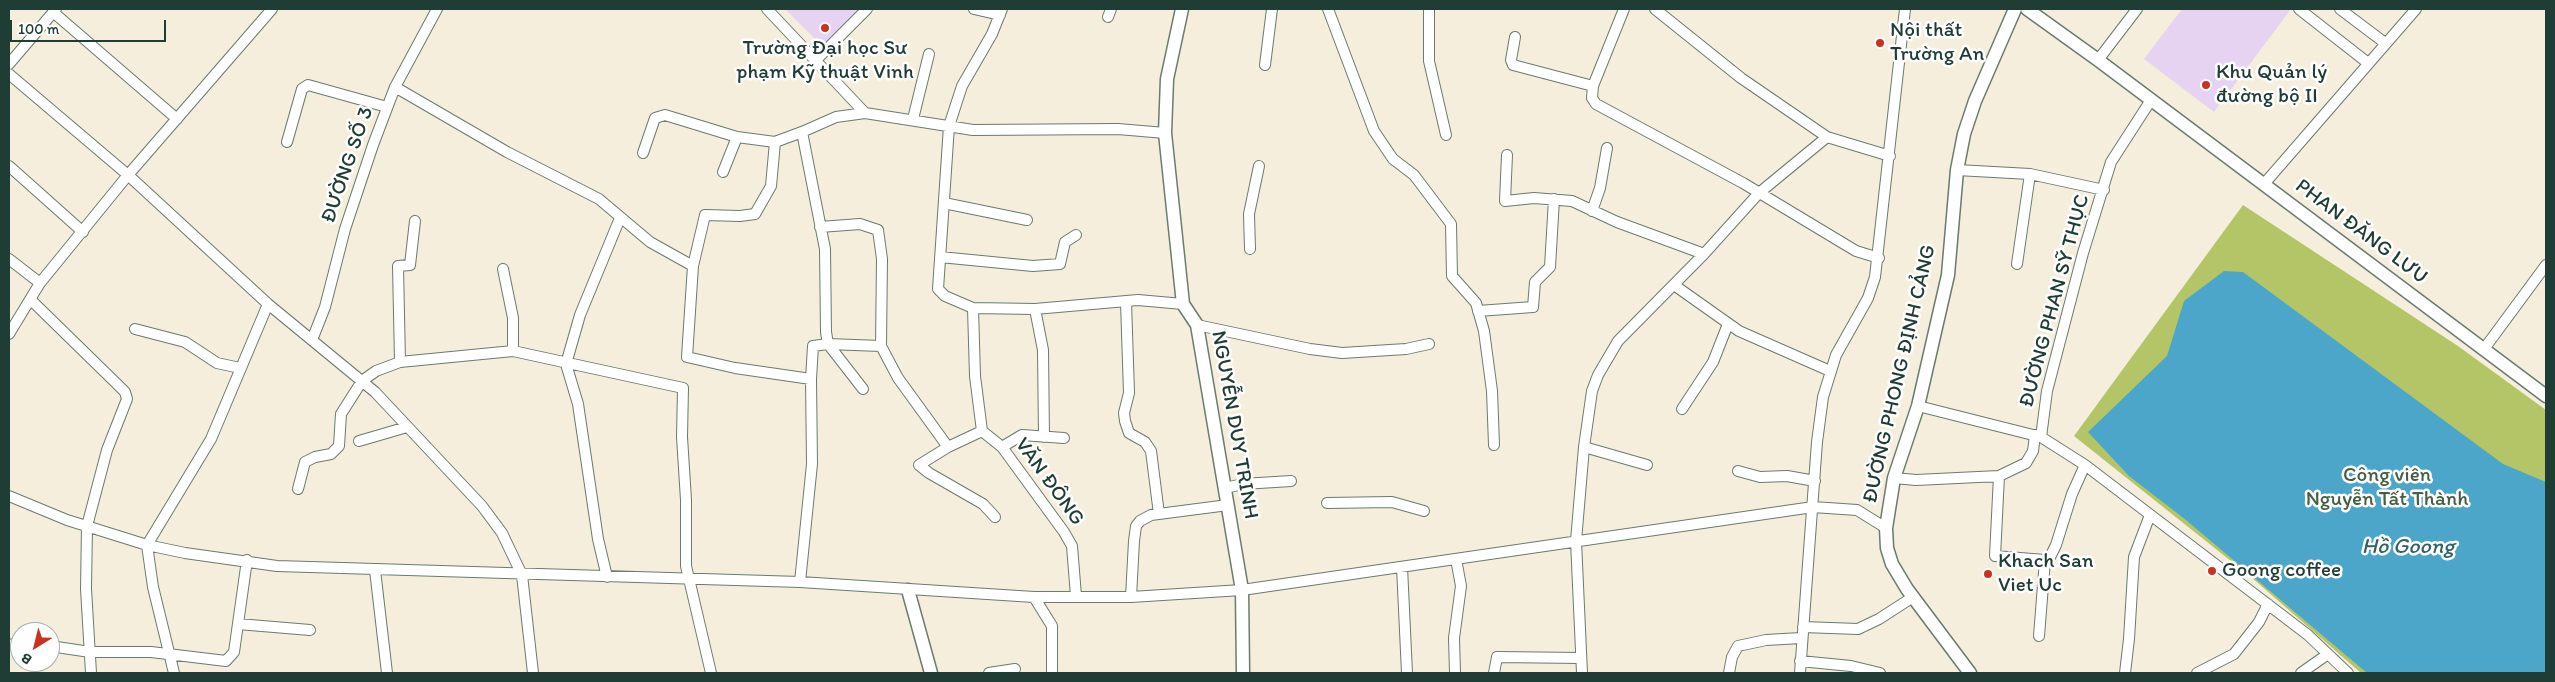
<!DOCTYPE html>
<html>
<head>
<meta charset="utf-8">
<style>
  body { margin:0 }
  #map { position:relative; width:2555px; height:682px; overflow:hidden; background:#f6eedc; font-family:Itim,sans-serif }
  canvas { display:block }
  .frame { position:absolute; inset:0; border:10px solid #1f3d34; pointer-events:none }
  .north { position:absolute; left:10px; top:622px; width:50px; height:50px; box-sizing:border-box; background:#fff; border:1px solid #a5b1ae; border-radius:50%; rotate:216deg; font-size:14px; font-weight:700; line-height:20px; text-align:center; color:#1f3d34 }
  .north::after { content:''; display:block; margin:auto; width:18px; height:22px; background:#c8321e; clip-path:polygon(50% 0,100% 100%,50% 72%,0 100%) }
  .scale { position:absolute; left:10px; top:20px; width:156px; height:22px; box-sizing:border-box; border:2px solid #1f3d34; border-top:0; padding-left:6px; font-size:15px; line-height:18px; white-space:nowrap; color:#1f3d34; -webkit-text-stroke:4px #fff; paint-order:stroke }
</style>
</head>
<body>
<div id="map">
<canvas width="2555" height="682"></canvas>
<div class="frame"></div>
<div class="north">B</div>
<div class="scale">100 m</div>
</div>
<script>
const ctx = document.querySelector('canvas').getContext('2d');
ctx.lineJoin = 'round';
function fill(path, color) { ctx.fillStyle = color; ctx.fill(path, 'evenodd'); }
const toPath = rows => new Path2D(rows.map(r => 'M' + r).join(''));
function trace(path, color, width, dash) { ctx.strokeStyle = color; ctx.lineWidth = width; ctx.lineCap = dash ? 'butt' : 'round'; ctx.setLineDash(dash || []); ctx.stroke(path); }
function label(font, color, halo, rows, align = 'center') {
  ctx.font = font + ' Itim,sans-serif'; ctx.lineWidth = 5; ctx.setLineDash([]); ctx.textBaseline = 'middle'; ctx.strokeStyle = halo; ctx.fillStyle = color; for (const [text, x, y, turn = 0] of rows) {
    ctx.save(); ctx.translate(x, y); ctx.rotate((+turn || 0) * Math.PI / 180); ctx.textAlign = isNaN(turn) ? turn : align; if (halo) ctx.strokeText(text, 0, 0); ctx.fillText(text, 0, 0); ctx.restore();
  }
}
fill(toPath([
  [785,9,867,9,824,48],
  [2182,9,2291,9,2214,112,2144,59]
]), '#e5d3f1');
fill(toPath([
  [2243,205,2458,346,2546,410,2546,673,2361,673,2251,577,2074,436]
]), '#b4c568');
fill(toPath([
  [2224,271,2243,272,2503,464,2546,482,2546,673,2367,673,2186,520,2129,476,2088,432,2167,356,2184,301]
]), '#4ba6c9');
const minor = toPath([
  [767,9,865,113],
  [974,9,1000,15],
  [1002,9,992,34,962,86,949,126,938,289,945,296,973,308,1035,309,1138,300,1183,304],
  [1328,9,1374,131,1393,159,1414,175,1451,224,1452,276,1476,303,1484,331,1492,391,1494,445],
  [1429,9,1429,61,1446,135],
  [1624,9,1593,86,1592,98,1596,104,1743,183,1856,251,1879,258],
  [1655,9,1741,78,1827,137,1890,156],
  [2299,9,2368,63],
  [2340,9,2385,43],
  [53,12,177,119],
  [1108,17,1111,9],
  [1515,37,1511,60,1513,65,1593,86],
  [817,59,867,9],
  [2098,60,2137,9],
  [9,64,56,9],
  [1265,65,1272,9],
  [9,74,128,175,268,304,375,392,482,506,502,533,522,575,533,673],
  [395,87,507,152,599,199,650,242,693,266],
  [913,119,929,54],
  [802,132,775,142,771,186,755,214,740,216,705,215,693,266,687,357,735,368,811,379],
  [287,142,302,89,308,85,387,107],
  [643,153,655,118,665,115,737,137,775,142],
  [1507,155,1505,201,1534,198,1572,201,1617,222,1704,254],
  [9,166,83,232],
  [1957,170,2030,174,2104,190],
  [723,172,737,137],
  [2264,184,2416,9],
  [944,203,1027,220],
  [1592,211,1600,188,1607,148],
  [820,227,860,224,878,230,882,259,881,346,898,378,948,447],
  [1250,249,1249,214,1259,166],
  [940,257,1033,266,1060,264,1065,242,1076,235],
  [9,259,40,283],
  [2017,264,2030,174],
  [503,269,513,318,513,351],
  [1674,285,1739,331,1830,371],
  [31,300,118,385,125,392,127,399,107,450,87,526,86,589,91,673],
  [1126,302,1129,393,1124,413,1125,421,1129,433,1145,442,1151,451,1159,514],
  [973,308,975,376,982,431,1002,447,1064,532,1072,546,1076,596],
  [1035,309,1043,350,1044,437],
  [1478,311,1533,307,1535,282,1550,267,1554,199],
  [1197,325,1310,349,1342,353,1406,349,1429,344],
  [135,329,185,342,217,363,240,368],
  [9,334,40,283,128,175,272,9],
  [312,340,325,307,345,229,373,145,395,87,437,9],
  [2484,349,2546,265],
  [400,362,398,266,410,265,415,221],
  [863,389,828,344,826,332,825,249,802,132,836,117,865,113,973,130,1118,129,1165,133],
  [1918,406,2041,437,2085,465,2308,635,2348,673],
  [1682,409,1713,362,1728,324],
  [982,431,948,447,919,465,929,473,983,504,995,517],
  [2041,437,2047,391,2083,253,2111,162,2151,100],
  [359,441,407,427],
  [1002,447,1022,435,1064,438],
  [1584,447,1647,465],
  [1738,471,1760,477,1787,476,1815,481],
  [1999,476,1995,556,2045,560,2050,557,2056,545,2072,494,2085,465],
  [1894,478,1916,480,1999,476,2026,463,2033,451,2035,435],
  [1225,488,1243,484,1291,481],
  [298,489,305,462,315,457,331,454,339,446,341,414,362,381,376,371,400,362,513,351,683,388,682,437,686,500,686,566,711,673],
  [9,496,67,520,147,545,185,553,277,566,800,582,1034,597,1131,597,1242,590,1813,507,1857,510,1886,528],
  [1327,503,1392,502,1424,511],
  [1402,567,1407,673],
  [375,570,387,673],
  [607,577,598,539,578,404,566,364,580,315,620,218],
  [800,582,812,464,811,379,813,346,828,344,881,346],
  [1034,597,1052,626,1052,673],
  [1131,597,1134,541,1136,526,1140,521,1151,515,1228,505],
  [238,624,310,630],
  [1803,627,1858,629,1879,619,1913,597],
  [2039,636,2045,560],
  [9,645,20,643],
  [50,646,90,652,151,652,226,661,234,652,247,560],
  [1800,661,1851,666,1880,673],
  [174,673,153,587,147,545,211,439,268,304],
  [989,673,1015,669],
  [1455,673,1454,638,1461,586,1456,559],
  [1494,673,1497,657,1581,658],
  [1582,673,1576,541,1584,447,1592,391,1598,375,1618,341,1704,254,1759,193,1827,137],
  [1729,673,1732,657,1738,646,1766,640,1801,638],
  [1800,673,1817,442,1823,397,1836,355,1868,298,1875,277,1905,9],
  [2125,673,2129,639,2134,557,2150,515],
  [2197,673,2234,654,2259,622,2268,604],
  [2301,673,2328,654]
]);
const tertiary = toPath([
  [1182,9,1167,79,1165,133,1183,304,1197,325,1242,590,1243,673],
  [2027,9,2098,60,2546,396],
  [908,590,931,673],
  [1970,673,1907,589,1892,564,1887,548,1886,528,1894,478,1918,406,1948,275,1957,170,1964,134,1975,101,2015,9]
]);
trace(minor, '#6a7b6f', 12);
trace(tertiary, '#6a7b6f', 15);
trace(minor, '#fff', 10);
trace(tertiary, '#fff', 12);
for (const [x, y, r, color] of [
  [825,28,5,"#c8321e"],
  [1880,43,5,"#c8321e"],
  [2206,85,5,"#c8321e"],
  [2212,571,5,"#c8321e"],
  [1988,574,5,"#c8321e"]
]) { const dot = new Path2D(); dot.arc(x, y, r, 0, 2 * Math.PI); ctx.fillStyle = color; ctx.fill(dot); trace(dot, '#fff', 2); }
label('21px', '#1f3d34', '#fff', [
  ["Nội thất",1890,31],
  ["Trường An",1890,55],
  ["Trường Đại học Sư",825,49,"center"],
  ["phạm Kỹ thuật Vinh",825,73,"center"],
  ["Khu Quản lý",2216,73],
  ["đường bộ II",2216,97],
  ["Khach San",1998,562],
  ["Viet Uc",1998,586],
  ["Goong coffee",2222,571]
], 'left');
label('21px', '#1f3d34', '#fff', [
  ["ĐƯỜNG SỐ 3",348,165,-71],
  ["PHAN ĐĂNG LƯU",2361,232,37],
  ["ĐƯỜNG PHAN SỸ THỤC",2055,301,-75],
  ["ĐƯỜNG PHONG ĐỊNH CẢNG",1900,374,-77],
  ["NGUYỄN DUY TRINH",1234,425,80],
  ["VĂN ĐÔNG",1049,482,54]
]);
label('21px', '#445f41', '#fff', [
  ["Công viên",2387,476],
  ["Nguyễn Tất Thành",2387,500]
]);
label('italic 22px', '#2e6268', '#fff', [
  ["Hồ Goong",2408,547]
]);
</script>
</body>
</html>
